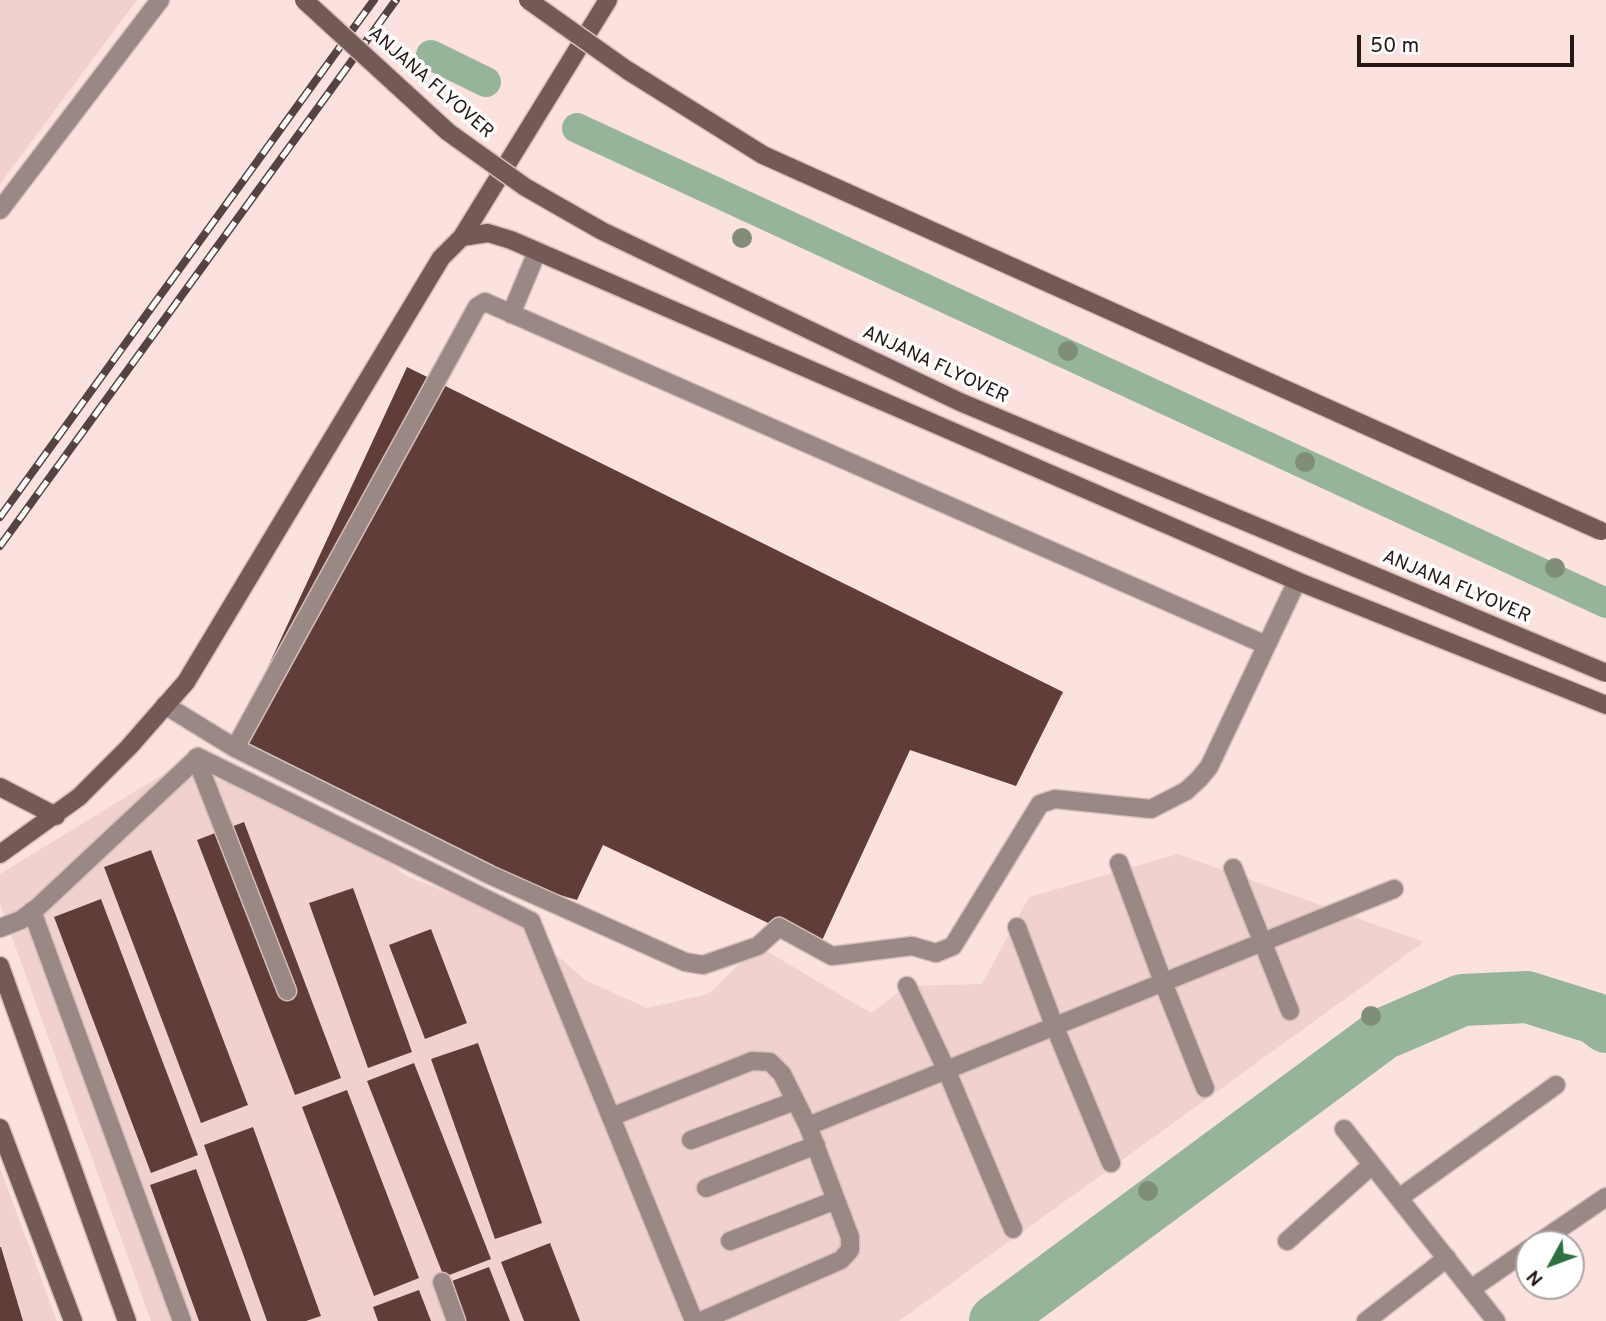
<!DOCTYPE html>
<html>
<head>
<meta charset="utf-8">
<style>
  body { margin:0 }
  #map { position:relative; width:1606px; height:1321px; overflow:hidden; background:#fce2de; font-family:Overpass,sans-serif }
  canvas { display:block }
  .north { position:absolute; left:1515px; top:1230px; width:70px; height:70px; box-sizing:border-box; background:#fff; border:2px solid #a9a3a2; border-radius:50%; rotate:229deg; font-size:19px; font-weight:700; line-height:28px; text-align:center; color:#271816 }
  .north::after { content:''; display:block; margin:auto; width:24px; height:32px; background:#2d723e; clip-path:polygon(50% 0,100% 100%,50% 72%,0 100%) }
  .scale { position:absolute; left:1357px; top:35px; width:217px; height:32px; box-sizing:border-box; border:4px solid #271816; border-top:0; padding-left:9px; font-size:21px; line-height:24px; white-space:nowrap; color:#271816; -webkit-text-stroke:5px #fff; paint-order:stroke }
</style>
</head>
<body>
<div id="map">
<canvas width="1606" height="1321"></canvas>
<div class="north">N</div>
<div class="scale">50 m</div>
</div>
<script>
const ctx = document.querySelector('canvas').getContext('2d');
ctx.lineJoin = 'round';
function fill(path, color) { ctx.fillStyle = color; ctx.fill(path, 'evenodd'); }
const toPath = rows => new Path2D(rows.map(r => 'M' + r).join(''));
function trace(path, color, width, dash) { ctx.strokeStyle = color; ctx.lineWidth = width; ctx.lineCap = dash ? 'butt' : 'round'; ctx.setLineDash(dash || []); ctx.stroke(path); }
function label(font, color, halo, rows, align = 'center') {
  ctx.font = font + ' Overpass,sans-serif'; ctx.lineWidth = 7; ctx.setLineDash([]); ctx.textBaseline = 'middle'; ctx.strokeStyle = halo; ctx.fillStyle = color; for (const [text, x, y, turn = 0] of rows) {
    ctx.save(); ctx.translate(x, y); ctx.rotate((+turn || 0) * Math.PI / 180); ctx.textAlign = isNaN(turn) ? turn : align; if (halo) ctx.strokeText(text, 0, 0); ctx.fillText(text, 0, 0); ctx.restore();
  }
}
fill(toPath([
  [0,0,137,0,0,184],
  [173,768,323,808,406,876,516,919,585,980,647,1008,708,994,758,946,871,1013,907,986,982,984,1029,897,1178,854,1424,942,899,1321,151,1321,0,904,0,874],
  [0,1168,57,1321,0,1321]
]), '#f0d1cd');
trace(toPath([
  [431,55,486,82],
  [577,128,1606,603]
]), '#95b499', 30);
trace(toPath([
  [995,1321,1383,1034,1462,1000,1527,997,1594,1018,1606,1027]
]), '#95b499', 52);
fill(toPath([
  [407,367,1063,692,1016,786,910,750,819,947,603,845,577,900,490,875,234,740],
  [244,822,341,1078,295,1095,197,840],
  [151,850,248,1105,201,1123,104,867],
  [353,888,412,1052,368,1068,309,903],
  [101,899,198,1155,151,1173,54,917],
  [431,929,467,1023,425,1039,389,945],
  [478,1043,542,1223,495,1239,431,1059],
  [414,1063,491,1259,444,1277,367,1081],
  [347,1090,419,1278,374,1296,302,1107],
  [253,1127,321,1316,306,1321,267,1321,204,1145],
  [196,1169,251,1321,199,1321,150,1185],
  [550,1243,580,1321,524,1321,501,1262],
  [0,1247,1,1247,23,1321,0,1321],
  [489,1267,510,1321,458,1321,444,1284],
  [419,1290,431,1321,378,1321,373,1307]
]), '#603d39');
const lane = toPath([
  [0,210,160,0],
  [511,314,537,252],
  [165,705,235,748,490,875,685,962,703,965,758,946,779,927,832,956,912,946,936,953,953,946,1040,804,1055,799,1151,809,1186,791,1199,779,1209,767,1297,581],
  [235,748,477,307,485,302,1266,645],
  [196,758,287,991],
  [1119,863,1163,982,1205,1088],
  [1233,868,1290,1011],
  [32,911,182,1321],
  [1017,927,1054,1025,1111,1163],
  [0,928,21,920,38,907,198,757,531,921,694,1321],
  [907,986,946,1069,1013,1229],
  [611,1117,752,1061,770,1062,782,1074,808,1126,850,1237,850,1250,841,1260,701,1321],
  [808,1126,1394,889],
  [691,1140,795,1101],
  [706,1188,816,1145],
  [730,1241,836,1200],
  [442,1282,456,1321]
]);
const street = toPath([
  [1344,1129,1496,1321],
  [1399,1198,1556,1085],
  [1287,1241,1372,1165],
  [1537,1244,1606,1197],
  [1471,1289,1529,1249],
  [1366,1321,1447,1258]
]);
const secondary = toPath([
  [462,237,608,0],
  [0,787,56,816],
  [0,854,79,797,129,747,186,682,441,258,462,237,488,233,511,240,1297,581,1606,705],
  [0,966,127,1321],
  [0,1128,73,1321]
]);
trace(lane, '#d6beba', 21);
trace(street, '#d6beba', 21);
trace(secondary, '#d6beba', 21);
trace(lane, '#9a8885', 18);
trace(street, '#9a8885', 18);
trace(secondary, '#735a56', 18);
const rail = toPath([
  [0,517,374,0],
  [0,546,396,0]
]);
trace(rail, '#544340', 8);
trace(rail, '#fff', 5, [16]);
const secondaryBridge = toPath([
  [304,0,448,132,525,187,602,231,960,402,1606,673],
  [528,0,627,70,763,155,1601,531]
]);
trace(secondaryBridge, '#d6beba', 21, []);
trace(secondaryBridge, '#735a56', 18);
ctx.fillStyle = '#808e79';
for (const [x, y] of [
  [742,238],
  [1068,351],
  [1305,462],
  [1555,568],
  [1371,1016],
  [1148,1191]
]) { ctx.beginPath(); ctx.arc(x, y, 10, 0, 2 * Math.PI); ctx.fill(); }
label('19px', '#271816', '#fff', [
  ["ANJANA FLYOVER",430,84,41],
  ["ANJANA FLYOVER",935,366,25],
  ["ANJANA FLYOVER",1456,588,23]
]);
</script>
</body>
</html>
